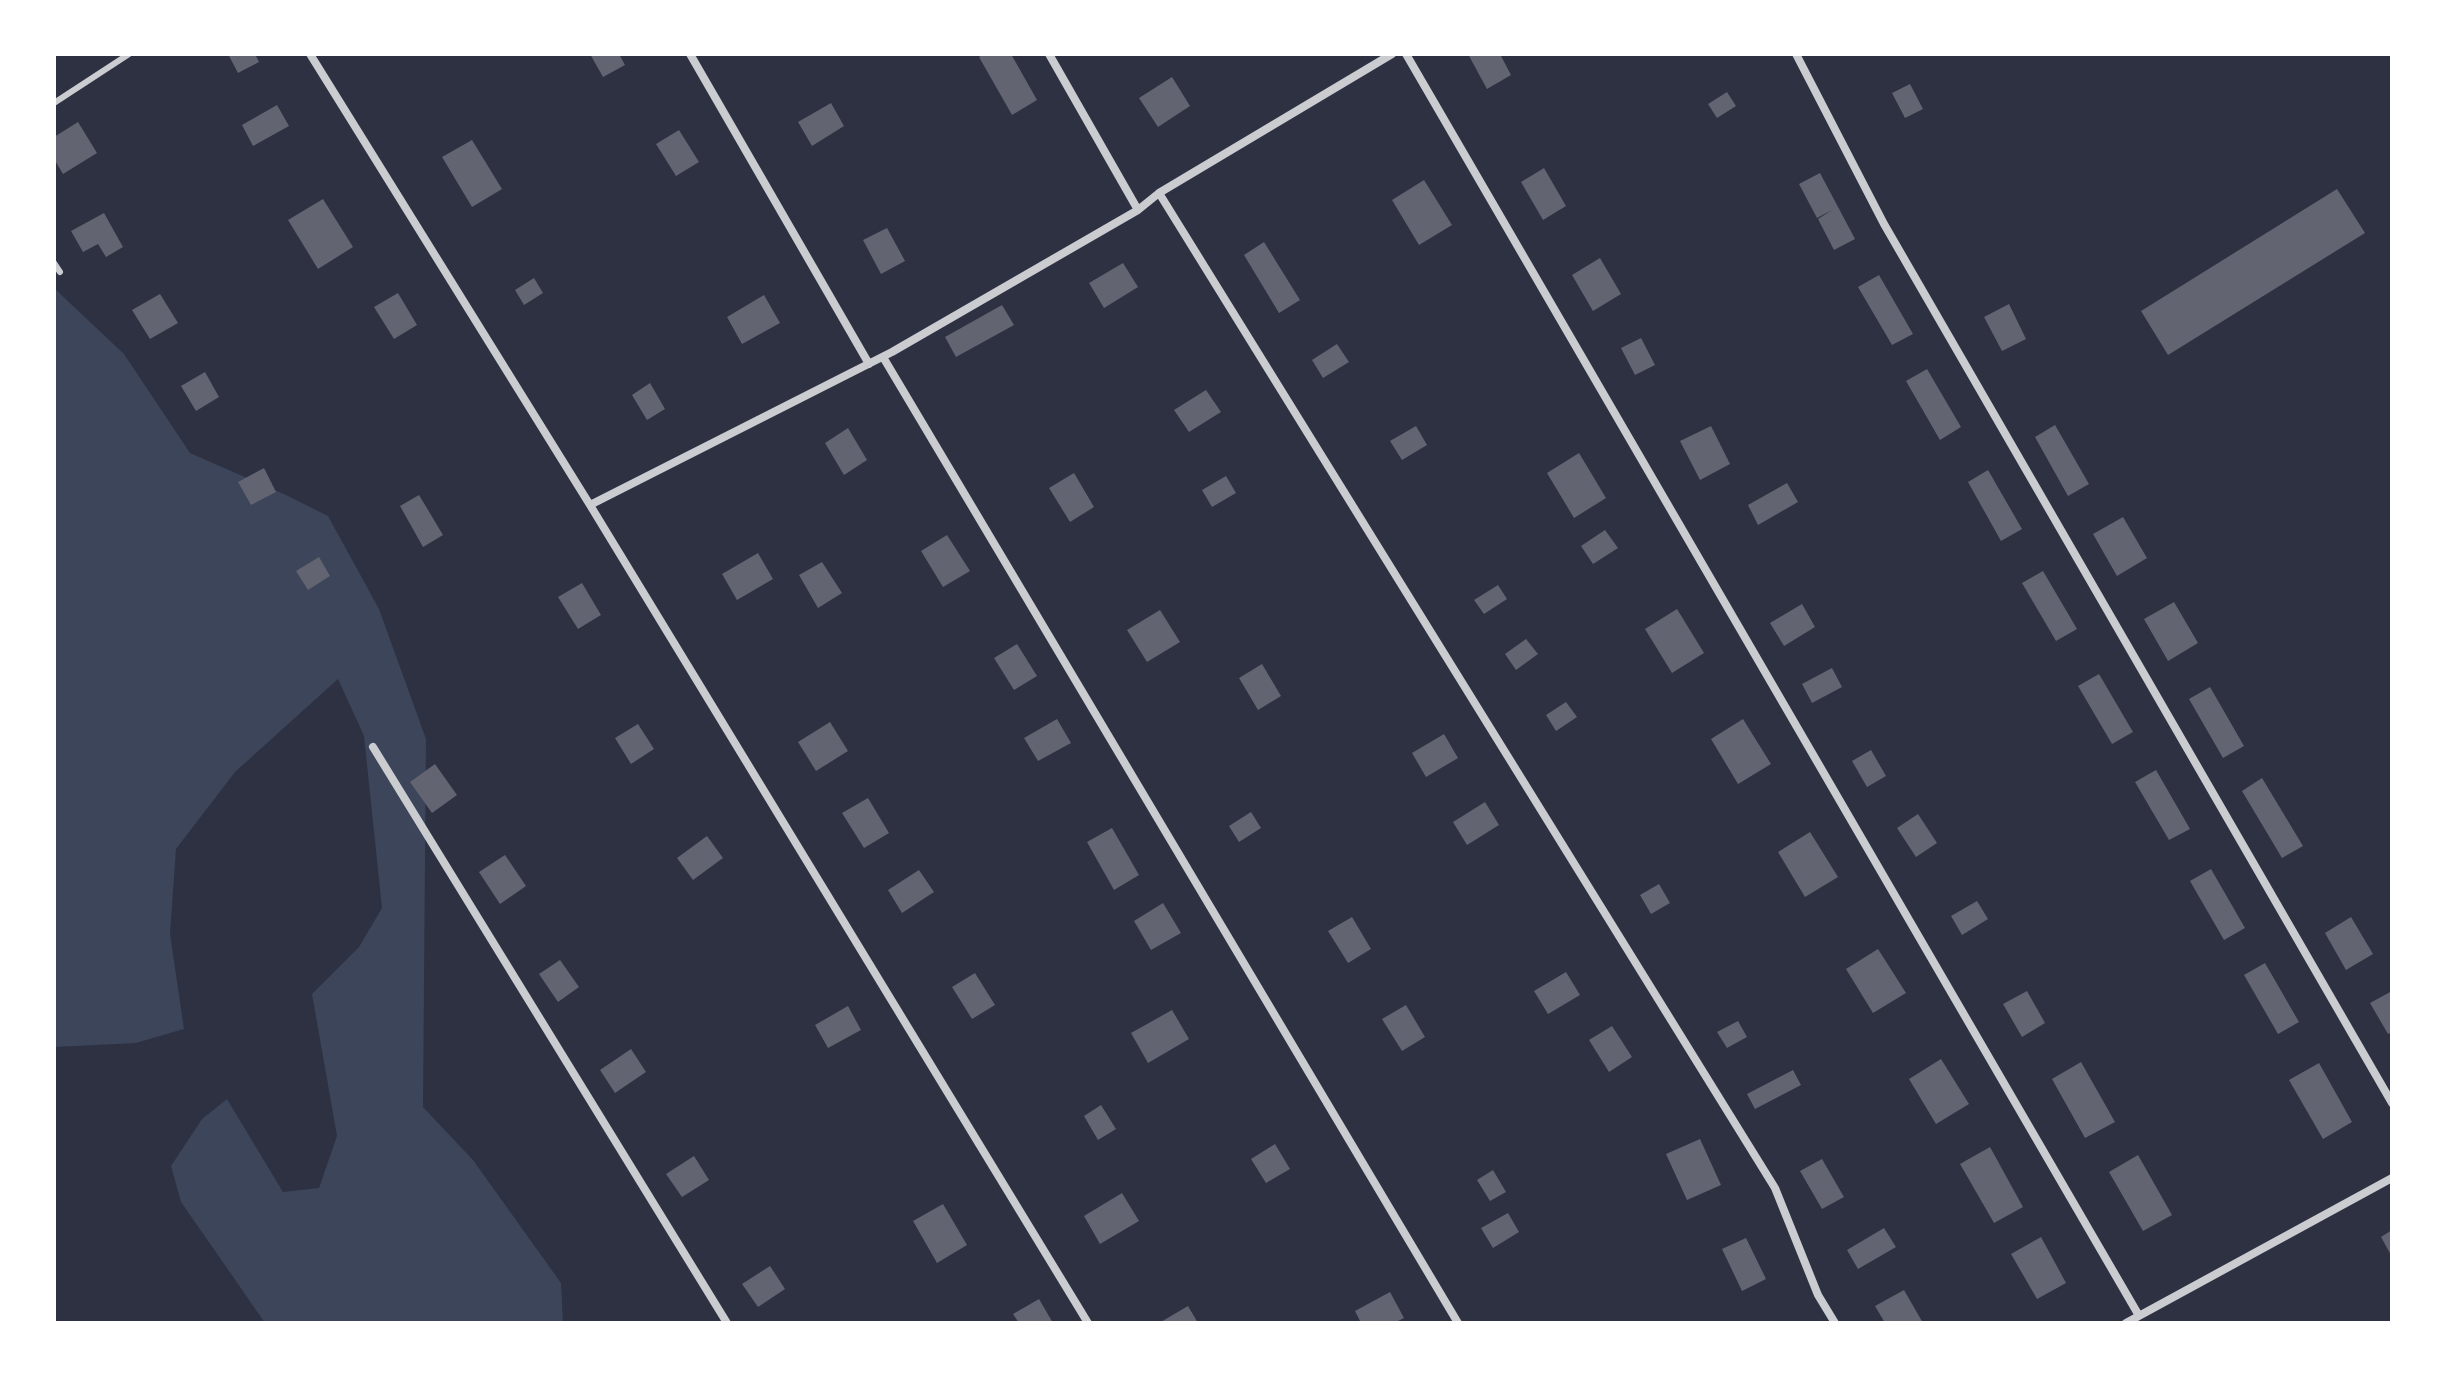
<!DOCTYPE html>
<html>
<head>
<meta charset="utf-8">
<style>
  body { margin:0 }
  #map { position:relative; width:2446px; height:1377px; overflow:hidden; background:#2d3142; font-family:Raleway,sans-serif }
  canvas { display:block }
  .frame { position:absolute; inset:0; border:56px solid #fff; pointer-events:none }
</style>
</head>
<body>
<div id="map">
<canvas width="2446" height="1377"></canvas>
<div class="frame"></div>
</div>
<script>
const ctx = document.querySelector('canvas').getContext('2d');
ctx.lineJoin = 'round';
function fill(path, color) { ctx.fillStyle = color; ctx.fill(path, 'evenodd'); }
const toPath = rows => new Path2D(rows.map(r => 'M' + r).join(''));
function trace(path, color, width, dash) { ctx.strokeStyle = color; ctx.lineWidth = width; ctx.lineCap = dash ? 'butt' : 'round'; ctx.setLineDash(dash || []); ctx.stroke(path); }
fill(toPath([
  [54,288,124,354,190,453,286,495,328,516,379,609,426,739,423,1107,473,1160,561,1283,563,1323,265,1323,181,1202,171,1166,202,1119,227,1099,283,1192,319,1188,337,1136,312,994,359,947,382,908,364,736,338,679,235,772,176,849,170,934,184,1029,136,1043,54,1047]
]), '#3c4559');
fill(toPath([
  [228,54,255,54,259,62,238,73],
  [590,54,619,54,625,65,603,77],
  [983,54,1011,54,1037,100,1012,115,979,57],
  [1468,54,1500,54,1511,75,1487,89],
  [1172,77,1190,106,1158,127,1139,98],
  [1910,84,1923,109,1905,118,1892,93],
  [1727,92,1736,106,1717,118,1708,104],
  [831,103,844,126,812,146,798,122],
  [277,105,289,126,253,146,242,125],
  [78,122,97,153,63,174,54,159,54,137],
  [679,130,699,162,676,176,656,144],
  [472,140,502,189,472,207,442,157],
  [1544,168,1566,206,1543,220,1521,182],
  [1820,173,1855,239,1834,250,1818,219,1832,210,1817,218,1799,184],
  [1424,180,1452,225,1419,245,1392,200],
  [2337,189,2365,233,2168,355,2141,311],
  [323,199,353,247,318,269,288,220],
  [104,213,123,247,106,257,98,244,83,252,71,231],
  [887,228,905,261,881,274,863,240],
  [1264,242,1300,300,1279,313,1244,255],
  [1600,258,1621,294,1593,311,1572,275],
  [1123,263,1138,287,1104,308,1089,283],
  [1879,275,1913,334,1892,345,1858,287],
  [534,278,543,293,524,305,515,290],
  [398,293,417,325,394,339,374,307],
  [160,294,178,323,150,339,132,310],
  [764,295,780,323,742,344,727,317],
  [2009,304,2026,339,2002,351,1984,317],
  [1002,305,1014,325,956,357,945,337],
  [1641,338,1655,365,1635,375,1621,348],
  [1337,344,1349,362,1323,378,1312,360],
  [1927,369,1961,427,1940,440,1906,381],
  [205,372,219,397,196,411,181,386],
  [650,383,665,409,647,420,632,395],
  [1206,390,1221,412,1189,432,1174,410],
  [2055,425,2089,484,2068,496,2035,437],
  [1416,426,1427,445,1402,460,1390,441],
  [1711,426,1730,464,1700,480,1680,441],
  [848,428,867,460,844,475,825,443],
  [1579,453,1606,498,1574,518,1547,473],
  [264,468,276,492,251,505,238,482],
  [1988,470,2022,529,2001,541,1968,482],
  [1074,473,1094,507,1070,522,1049,488],
  [1226,476,1236,493,1212,507,1202,490],
  [1787,483,1798,502,1758,525,1748,505],
  [419,495,443,535,423,547,400,506],
  [2123,517,2147,558,2117,576,2093,534],
  [1605,530,1618,548,1593,564,1581,546],
  [947,535,970,571,943,587,921,551],
  [758,553,773,579,737,600,722,574],
  [319,557,330,576,308,590,296,571],
  [822,562,842,593,818,608,799,575],
  [2043,571,2077,629,2056,641,2022,583],
  [582,583,601,615,578,629,558,597],
  [1498,585,1507,599,1484,614,1474,600],
  [2174,602,2198,643,2168,661,2144,619],
  [1802,604,1815,627,1784,646,1770,623],
  [1677,609,1704,653,1672,673,1645,629],
  [1160,610,1180,642,1147,662,1127,630],
  [1526,639,1538,654,1516,670,1505,654],
  [1017,644,1037,676,1014,690,994,658],
  [1262,664,1281,696,1258,710,1239,678],
  [1832,668,1842,687,1812,703,1802,684],
  [2099,674,2133,732,2112,744,2078,686],
  [2210,687,2244,746,2223,758,2189,699],
  [1566,702,1577,717,1556,731,1546,715],
  [1057,719,1071,743,1038,761,1024,738],
  [1743,719,1771,764,1738,784,1711,739],
  [830,722,848,751,816,771,798,742],
  [638,724,654,749,631,764,615,738],
  [1444,734,1458,758,1426,777,1412,753],
  [1871,750,1886,776,1867,787,1852,761],
  [435,764,457,795,432,813,410,782],
  [2156,770,2190,829,2169,840,2135,782],
  [2262,778,2303,846,2282,858,2242,791],
  [868,798,889,833,864,848,842,813],
  [1485,802,1499,825,1467,845,1453,822],
  [1251,812,1261,828,1239,842,1229,826],
  [1918,814,1937,843,1916,857,1897,828],
  [1112,828,1139,875,1114,890,1087,842],
  [1810,832,1838,877,1805,897,1778,852],
  [707,836,723,858,693,880,677,858],
  [505,855,526,886,500,904,479,872],
  [2211,869,2245,928,2224,940,2190,881],
  [919,870,934,892,902,913,888,890],
  [1659,884,1670,903,1651,914,1640,895],
  [1977,901,1988,919,1962,935,1951,916],
  [1163,903,1181,933,1151,950,1134,921],
  [1352,917,1371,949,1348,963,1328,931],
  [2351,917,2373,954,2346,970,2325,933],
  [1878,949,1906,993,1873,1013,1846,969],
  [560,960,579,987,558,1002,539,974],
  [2265,963,2299,1022,2278,1034,2244,975],
  [1566,972,1580,995,1548,1014,1534,991],
  [975,973,995,1005,972,1019,952,987],
  [2027,991,2045,1023,2022,1037,2003,1004],
  [2392,991,2392,1032,2388,1034,2370,1003],
  [1406,1005,1425,1037,1402,1051,1382,1019],
  [848,1006,861,1030,828,1048,815,1025],
  [1172,1010,1189,1039,1148,1063,1131,1033],
  [1738,1021,1747,1037,1727,1048,1717,1032],
  [1612,1026,1632,1057,1609,1072,1589,1040],
  [631,1049,646,1072,615,1093,600,1070],
  [1941,1059,1969,1104,1936,1124,1909,1079],
  [2081,1062,2115,1122,2085,1138,2052,1079],
  [2319,1063,2352,1122,2323,1139,2289,1080],
  [1793,1070,1801,1085,1755,1109,1747,1094],
  [1101,1105,1116,1129,1098,1140,1084,1116],
  [1700,1139,1721,1185,1687,1200,1666,1154],
  [1275,1144,1290,1169,1266,1183,1251,1159],
  [1990,1147,2023,1207,1994,1223,1960,1164],
  [2138,1155,2172,1215,2143,1231,2109,1172],
  [694,1156,709,1180,682,1197,666,1174],
  [1822,1159,1844,1197,1822,1209,1800,1171],
  [1493,1170,1506,1192,1490,1201,1477,1180],
  [1122,1193,1139,1221,1100,1244,1084,1216],
  [943,1204,967,1245,937,1263,913,1221],
  [1508,1213,1519,1232,1493,1248,1481,1228],
  [1884,1228,1896,1247,1858,1269,1847,1250],
  [2392,1230,2392,1257,2381,1237],
  [2041,1237,2066,1283,2037,1299,2011,1254],
  [1746,1238,1766,1279,1742,1291,1722,1249],
  [770,1266,785,1289,758,1307,742,1284],
  [1904,1290,1923,1323,1885,1323,1875,1306],
  [1390,1292,1404,1318,1394,1323,1361,1323,1355,1311],
  [1039,1299,1053,1323,1019,1323,1013,1314],
  [1188,1306,1198,1323,1159,1323]
]), '#626471');
trace(toPath([
  [54,103,129,54],
  [54,263,60,272]
]), '#caccd0', 6);
trace(toPath([
  [310,54,590,505,1088,1323],
  [690,54,869,364],
  [1049,54,1138,210],
  [1406,54,2138,1314],
  [1796,54,1884,224,2392,1103],
  [1159,193,1775,1188,1818,1295,1835,1323],
  [883,357,1458,1323],
  [590,505,892,352,1138,210,1159,193,1392,54],
  [373,747,727,1323],
  [2126,1323,2392,1178]
]), '#caccd0', 8);
</script>
</body>
</html>
